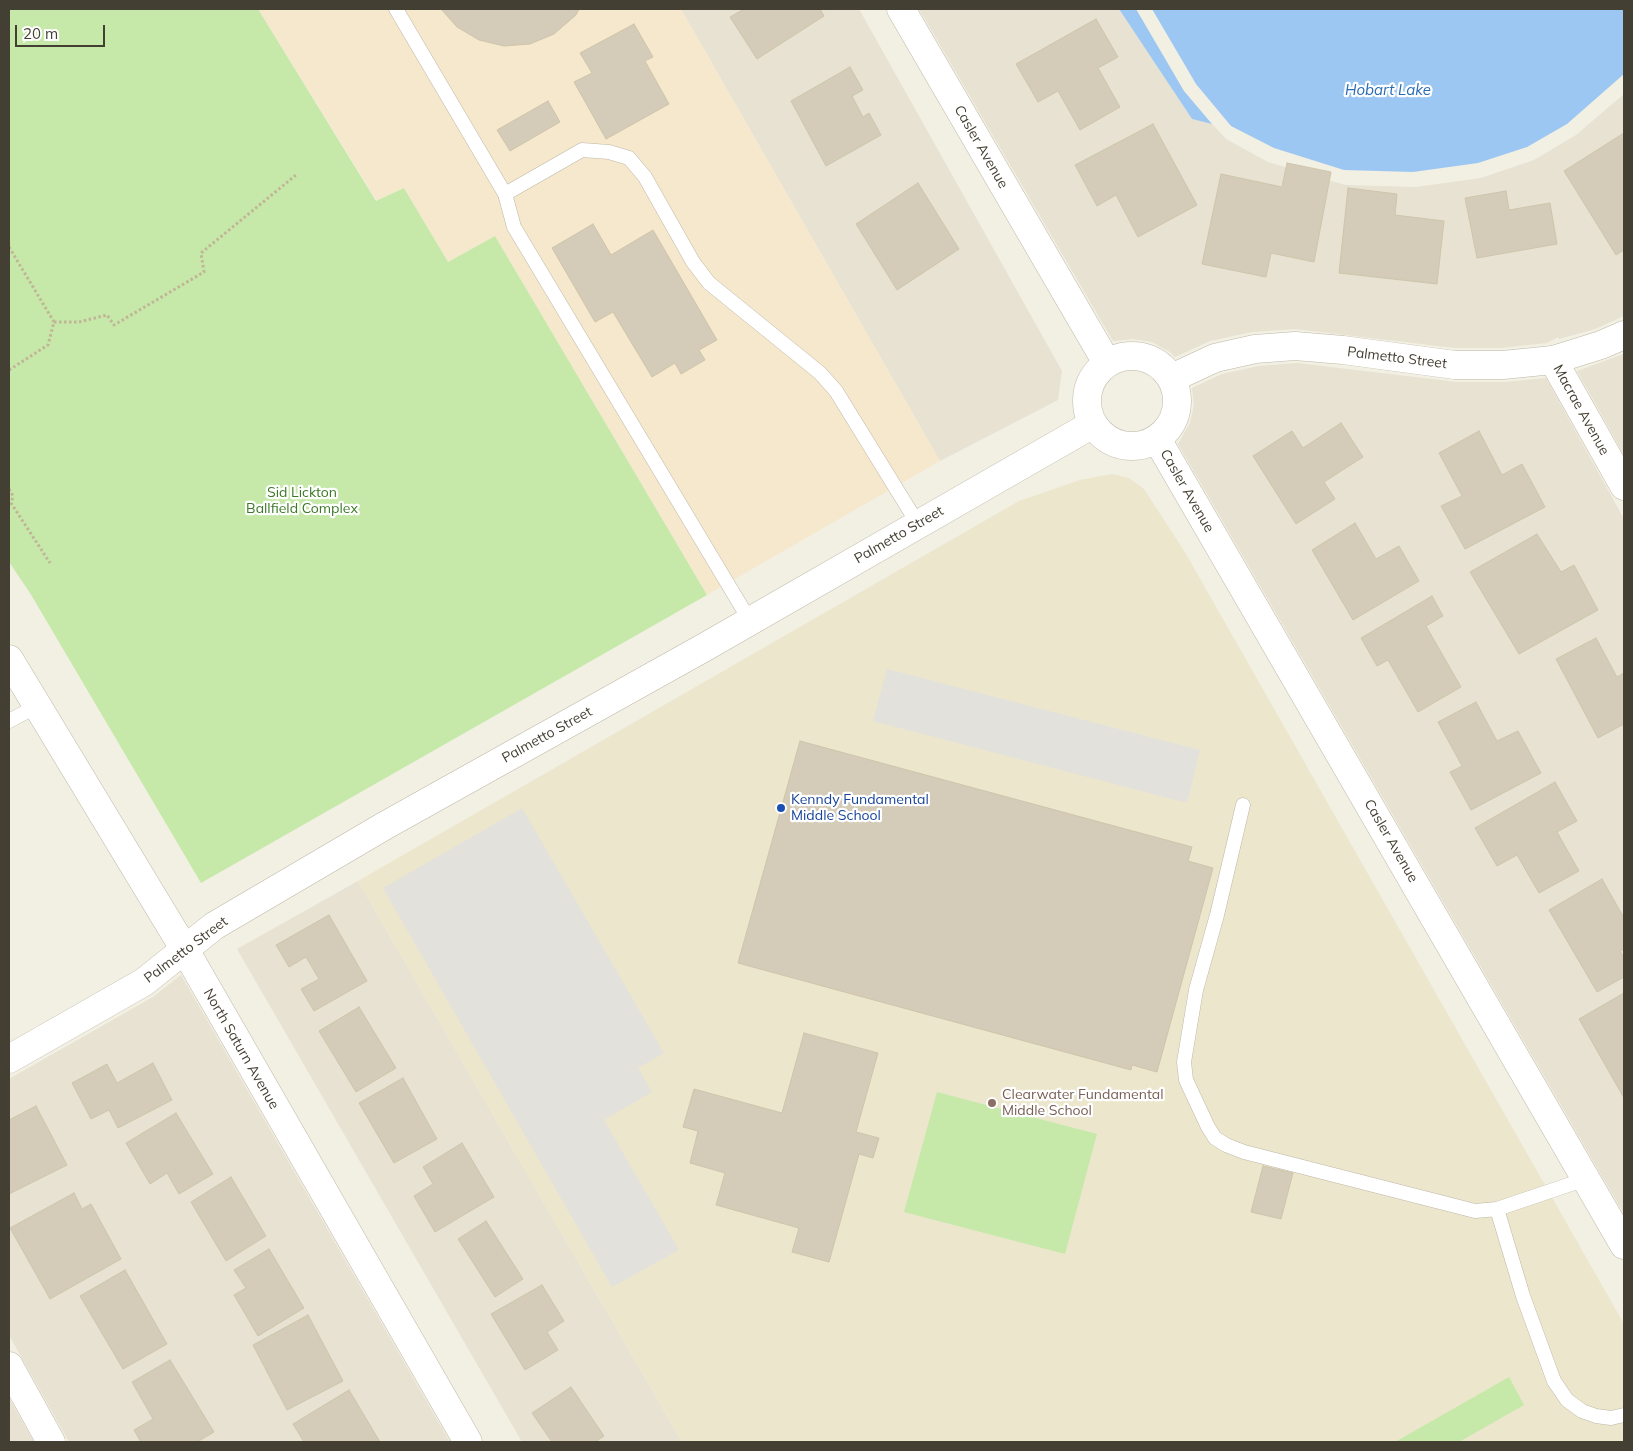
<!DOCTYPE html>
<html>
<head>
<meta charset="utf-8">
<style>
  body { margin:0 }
  #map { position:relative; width:1633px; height:1451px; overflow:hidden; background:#f2efe3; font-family:Mulish,sans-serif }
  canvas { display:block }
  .frame { position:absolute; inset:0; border:10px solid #443f33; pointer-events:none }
  .scale { position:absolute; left:15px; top:25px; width:90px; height:22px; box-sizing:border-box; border:2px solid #443f33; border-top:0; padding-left:6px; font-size:15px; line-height:18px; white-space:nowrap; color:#443f33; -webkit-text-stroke:4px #fff; paint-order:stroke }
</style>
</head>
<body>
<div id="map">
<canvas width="1633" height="1451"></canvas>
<div class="frame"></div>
<div class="scale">20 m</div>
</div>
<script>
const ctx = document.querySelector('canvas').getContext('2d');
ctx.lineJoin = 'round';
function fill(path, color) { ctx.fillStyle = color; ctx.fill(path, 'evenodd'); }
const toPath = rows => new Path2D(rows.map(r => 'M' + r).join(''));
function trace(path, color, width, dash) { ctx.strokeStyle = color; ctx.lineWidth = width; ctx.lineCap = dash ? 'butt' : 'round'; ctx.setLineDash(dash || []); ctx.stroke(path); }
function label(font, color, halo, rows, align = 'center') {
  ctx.font = font + ' Mulish,sans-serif'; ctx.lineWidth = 4.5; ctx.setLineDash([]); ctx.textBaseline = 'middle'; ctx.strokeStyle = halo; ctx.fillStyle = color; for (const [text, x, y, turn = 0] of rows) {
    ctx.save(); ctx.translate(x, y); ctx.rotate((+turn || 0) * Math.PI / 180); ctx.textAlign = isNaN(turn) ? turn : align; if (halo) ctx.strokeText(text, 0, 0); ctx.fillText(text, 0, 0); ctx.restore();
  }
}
fill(toPath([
  [681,9,859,9,1062,371,1058,400,940,461],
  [919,9,1119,9,1192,119,1212,124,1226,139,1268,162,1345,185,1416,187,1481,178,1534,160,1576,135,1624,94,1624,316,1595,329,1559,339,1558,337,1547,343,1500,348,1455,348,1295,329,1252,332,1210,341,1175,357,1170,352,1152,342,1133,339,1113,341],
  [1624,354,1624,455,1577,371],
  [1297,363,1457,382,1505,382,1546,378,1624,519,1624,1214,1178,444,1190,423,1194,405,1192,388,1222,374,1259,366],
  [358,881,682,1442,522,1442,237,949],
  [181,975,450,1442,69,1442,9,1335,9,1079,153,997],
  [9,1398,34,1442,9,1442]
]), '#e7e2d1');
fill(toPath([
  [258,9,681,9,940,461,707,595,495,236,448,262,404,188,377,201]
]), '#f6e8cd');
fill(toPath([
  [1112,474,1129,478,1144,489,1186,554,1624,1324,1624,1442,682,1442,358,881,1019,501,1080,480]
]), '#ece6cc');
fill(toPath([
  [9,9,258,9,376,201,404,188,448,262,495,236,707,595,201,883,30,593,9,562],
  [937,1092,1097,1134,1065,1254,904,1212],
  [1509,1377,1524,1405,1459,1442,1395,1442]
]), '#c6e9aa');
fill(toPath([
  [887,669,1200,750,1187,803,873,721],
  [522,808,664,1053,638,1068,652,1092,604,1120,679,1250,612,1287,383,888]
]), '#e3e1dc');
fill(toPath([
  [1119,9,1136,9,1184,91,1212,124,1192,119],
  [1152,9,1624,9,1624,74,1567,124,1527,147,1478,163,1413,172,1344,170,1274,148,1231,126,1196,84]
]), '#9cc7f2');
const building = toPath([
  [441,9,579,9,576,15,554,34,530,44,504,46,479,40,457,27,441,9],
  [744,9,820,9,824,16,757,59,730,17,744,9],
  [1096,19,1118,57,1098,68,1120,107,1080,130,1058,91,1038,102,1016,64,1096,19],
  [634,24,653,57,645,61,669,104,606,139,574,82,592,73,580,53,634,24],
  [850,67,863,90,852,96,863,117,869,113,881,135,826,166,791,101,850,67],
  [548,101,560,122,510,151,497,130,548,101],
  [1153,124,1197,205,1138,237,1116,195,1097,206,1075,165,1153,124],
  [1624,133,1624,250,1616,255,1564,171,1624,133],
  [1287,163,1331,172,1314,262,1271,253,1266,277,1202,264,1221,174,1282,187,1287,163],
  [918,183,959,249,897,290,856,224,918,183],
  [1348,188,1397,194,1395,215,1444,221,1437,284,1339,273,1348,188],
  [1506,191,1509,210,1550,203,1557,244,1477,258,1465,198,1506,191],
  [593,224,611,255,653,230,717,340,699,350,705,360,681,374,675,363,652,377,613,312,595,322,552,248,593,224],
  [1341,423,1363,457,1324,482,1335,499,1296,524,1253,456,1292,431,1303,448,1341,423],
  [1479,431,1502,475,1522,464,1545,507,1465,549,1441,506,1462,496,1439,453,1479,431],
  [1355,523,1376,559,1399,546,1419,581,1353,620,1312,550,1355,523],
  [1537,534,1561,572,1574,565,1598,610,1519,654,1470,572,1537,534],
  [1432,596,1443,616,1426,626,1461,687,1418,712,1388,660,1377,666,1361,638,1432,596],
  [1596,638,1617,677,1624,673,1624,724,1598,738,1556,659,1596,638],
  [1476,702,1497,741,1518,731,1541,773,1471,810,1450,772,1462,766,1438,722,1476,702],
  [800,741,1192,847,1188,861,1213,868,1157,1072,1132,1065,1131,1070,738,963,800,741],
  [1555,782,1577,821,1557,832,1579,871,1539,893,1517,855,1497,866,1475,828,1555,782],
  [1602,879,1624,918,1624,949,1620,951,1624,958,1624,977,1597,992,1549,910,1602,879],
  [329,915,367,981,314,1011,301,989,319,979,306,957,289,967,276,945,329,915],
  [1624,993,1624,1098,1579,1019,1624,993],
  [359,1007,396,1068,356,1092,319,1031,359,1007],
  [804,1033,878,1053,856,1132,879,1138,873,1158,859,1154,829,1262,792,1252,799,1228,716,1205,725,1173,690,1163,698,1131,683,1127,694,1089,782,1113,804,1033],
  [153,1063,172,1100,118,1128,109,1110,91,1119,72,1083,107,1064,117,1083,153,1063],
  [403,1078,437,1139,394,1163,359,1103,403,1078],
  [36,1106,67,1165,9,1194,9,1120,36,1106],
  [176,1113,213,1174,179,1194,167,1173,150,1184,126,1143,176,1113],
  [462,1143,494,1197,435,1232,414,1196,433,1184,423,1167,462,1143],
  [1263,1166,1293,1173,1281,1219,1251,1212,1263,1166],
  [231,1177,266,1236,226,1261,191,1202,231,1177],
  [74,1193,82,1209,91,1204,121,1259,50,1299,10,1228,74,1193],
  [486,1221,523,1279,495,1297,458,1239,486,1221],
  [269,1249,304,1308,258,1336,234,1295,246,1288,234,1270,269,1249],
  [125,1270,167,1344,123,1369,80,1296,125,1270],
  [542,1285,564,1321,547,1332,558,1350,525,1370,491,1314,542,1285],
  [308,1315,343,1381,287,1410,253,1345,308,1315],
  [170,1360,214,1432,197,1442,141,1442,134,1430,153,1419,132,1382,170,1360],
  [571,1387,604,1436,595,1442,552,1442,532,1413,571,1387],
  [349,1390,380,1442,304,1442,293,1424,349,1390]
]);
fill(building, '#d4ccb8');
trace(building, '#cfc5ab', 1);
const service = toPath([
  [396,9,505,194],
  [750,621,514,227,505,194,582,150,609,152,629,158,645,177,693,262,709,283,820,373,836,391,918,524],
  [9,721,37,706],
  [1243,805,1217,915,1196,990,1184,1062,1186,1080,1208,1127,1215,1138,1226,1145,1244,1152,1475,1211,1497,1209,1586,1179],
  [1497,1209,1523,1296,1554,1381,1567,1400,1582,1411,1596,1416,1611,1418,1624,1415]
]);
const minor = toPath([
  [901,9,1107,363],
  [1553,360,1624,486],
  [1157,439,1624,1245],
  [185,950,468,1442],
  [9,1366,51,1442]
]);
const tertiary = toPath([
  '1087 401a45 45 0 1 1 90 0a45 45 0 1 1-90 0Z',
  [1172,378,1215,358,1255,349,1295,346,1343,350,1455,365,1503,365,1553,360,1601,345,1624,335],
  [9,659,185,950],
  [9,1059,144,982,214,926,386,825,705,647,1093,424]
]);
trace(service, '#beb8a6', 15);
trace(minor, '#beb8a6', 29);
trace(tertiary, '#beb8a6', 29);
trace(toPath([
  [9,247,54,322,48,345,9,370],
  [54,322,79,322,107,315,114,325,204,272,201,253,296,175],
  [9,489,13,496,11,503,50,563]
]), '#c0b596', 3, [2.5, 2.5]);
trace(service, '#fff', 14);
trace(minor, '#fff', 28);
trace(tertiary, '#fff', 28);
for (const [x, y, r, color] of [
  [781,808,5,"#1a4fb4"],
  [992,1103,5,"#8d6e63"]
]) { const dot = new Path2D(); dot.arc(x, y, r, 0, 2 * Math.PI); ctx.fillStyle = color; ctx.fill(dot); trace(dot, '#fff', 2); }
label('14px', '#443f33', '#fff', [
  ["Casler Avenue",981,147,60],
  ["Palmetto Street",1397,358,7],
  ["Macrae Avenue",1581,410,61],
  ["Casler Avenue",1187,491,60],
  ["Palmetto Street",899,535,-30],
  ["Palmetto Street",547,735,-29],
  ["Casler Avenue",1391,841,60],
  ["Palmetto Street",186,950,-37],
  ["North Saturn Avenue",241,1049,60]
]);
label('14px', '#3c7825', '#fff', [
  ["Sid Lickton",302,493],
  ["Ballfield Complex",302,509]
]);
label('14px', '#164399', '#fff', [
  ["Kenndy Fundamental",791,800],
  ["Middle School",791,816]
], 'left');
label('14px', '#785e54', '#fff', [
  ["Clearwater Fundamental",1002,1095],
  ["Middle School",1002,1111]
], 'left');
label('italic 15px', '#296cb3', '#fff', [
  ["Hobart Lake",1388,90]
]);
</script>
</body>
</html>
